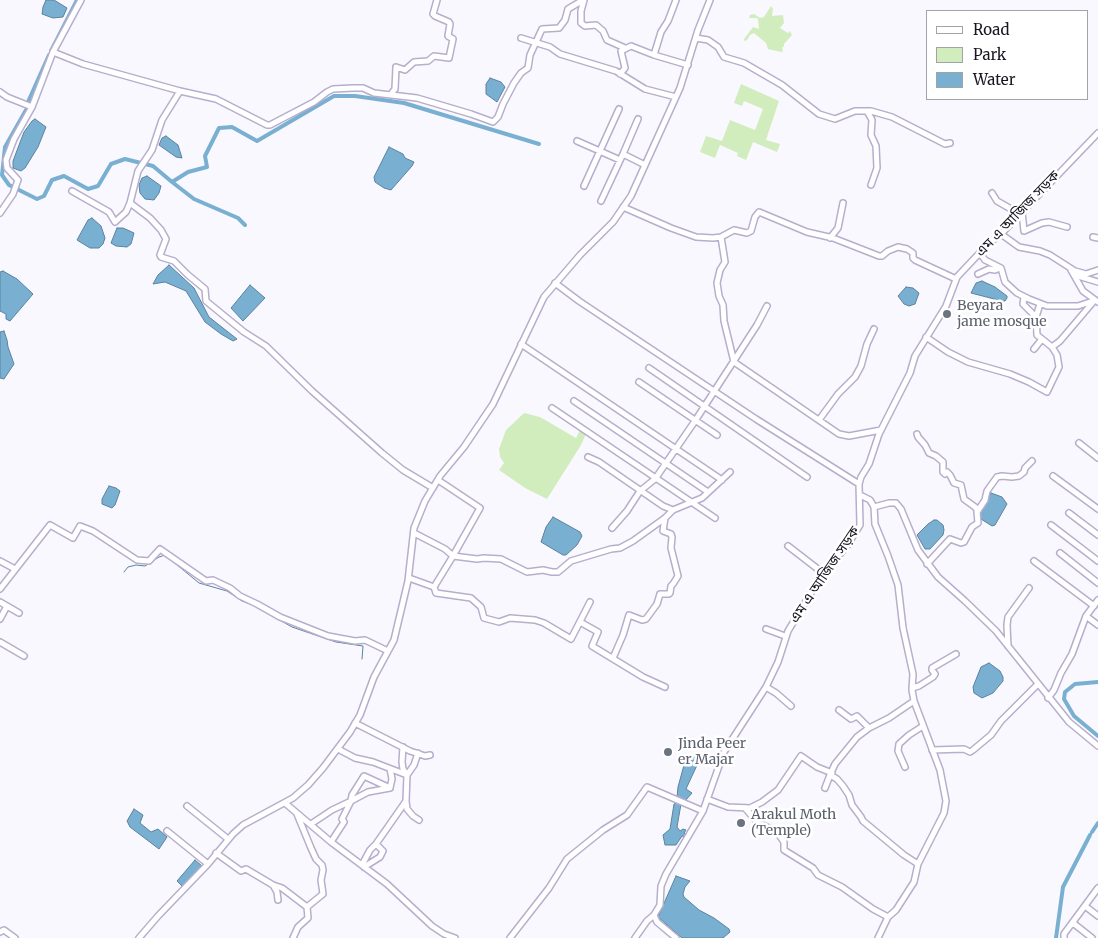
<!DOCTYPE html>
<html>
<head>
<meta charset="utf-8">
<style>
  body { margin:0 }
  #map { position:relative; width:1098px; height:938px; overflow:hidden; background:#faf8ff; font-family:Merriweather,serif }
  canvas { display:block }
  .legend { position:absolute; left:926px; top:10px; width:162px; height:90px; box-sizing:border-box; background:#fff; border:1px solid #a3a2a6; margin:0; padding:6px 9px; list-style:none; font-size:15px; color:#191621 }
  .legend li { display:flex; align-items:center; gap:10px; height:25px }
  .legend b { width:25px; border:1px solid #a3a2a6 }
</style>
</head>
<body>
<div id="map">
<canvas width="1098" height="938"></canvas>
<ul class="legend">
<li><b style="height:6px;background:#fff"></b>Road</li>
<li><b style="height:14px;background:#d1edbe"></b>Park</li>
<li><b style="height:14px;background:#79b0d1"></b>Water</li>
</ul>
</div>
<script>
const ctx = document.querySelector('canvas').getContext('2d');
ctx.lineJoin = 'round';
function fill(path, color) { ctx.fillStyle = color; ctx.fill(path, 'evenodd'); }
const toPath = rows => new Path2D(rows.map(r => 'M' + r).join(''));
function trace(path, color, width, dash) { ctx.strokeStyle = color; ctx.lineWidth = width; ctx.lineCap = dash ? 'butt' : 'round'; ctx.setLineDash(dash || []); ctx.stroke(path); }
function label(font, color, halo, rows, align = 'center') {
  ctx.font = font + ' Merriweather,"Noto Sans Bengali",serif'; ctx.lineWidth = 5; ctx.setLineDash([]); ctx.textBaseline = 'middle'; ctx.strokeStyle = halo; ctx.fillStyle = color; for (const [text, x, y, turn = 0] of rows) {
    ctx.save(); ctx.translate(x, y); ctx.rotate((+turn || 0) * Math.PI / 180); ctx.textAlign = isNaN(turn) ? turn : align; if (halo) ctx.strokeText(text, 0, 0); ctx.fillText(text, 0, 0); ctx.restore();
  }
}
fill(toPath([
  [771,6,773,9,772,16,783,15,784,23,780,28,788,33,790,31,792,35,784,44,784,46,782,48,783,51,781,52,768,49,766,43,754,33,750,35,747,40,744,41,744,39,753,27,759,29,758,19,756,18,749,18,750,15,754,14,760,18,764,17],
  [741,84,779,101,766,140,780,144,777,152,753,142,746,160,737,156,738,153,720,145,715,158,700,152,706,136,722,141,730,120,755,130,763,109,744,101,742,106,734,103],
  [524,413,540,417,576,438,580,430,586,434,581,445,547,499,525,488,499,470,504,463,500,457,499,449,506,430]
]), '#d1edbe');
const water = toPath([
  [46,0,54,0,67,8,63,17,53,18,42,14,43,7,46,0],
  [490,78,501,82,505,87,497,102,486,94,486,84,490,78],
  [35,119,46,127,38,147,25,168,21,171,13,168,13,161,24,132,32,121,35,119],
  [166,136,178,145,182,158,176,157,159,145,162,138,166,136],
  [389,147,403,154,405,158,414,162,412,166,391,190,384,188,375,182,374,177,389,147],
  [147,176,161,186,159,193,154,200,145,199,140,193,139,185,142,178,147,176],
  [92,218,101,226,105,238,103,244,99,248,90,248,77,240,88,220,92,218],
  [117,228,123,228,134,233,131,244,127,247,116,246,111,243,117,228],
  [169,265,194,288,209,317,237,339,233,341,221,334,205,322,186,291,165,282,153,284,158,275,169,265],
  [3,271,17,279,33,294,10,321,6,319,6,314,0,311,0,272,3,271],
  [982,281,995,287,1007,296,1007,298,1005,301,1002,301,971,293,976,283,982,281],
  [250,285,265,298,243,321,231,308,250,285],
  [906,287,913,288,919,293,915,304,909,306,904,304,898,296,906,287],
  [4,331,7,340,8,347,14,364,4,379,0,378,0,332,4,331],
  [109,486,116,488,120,491,115,505,112,508,102,504,102,499,109,486],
  [991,493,1002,497,1007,504,995,525,992,526,981,519,979,516,991,493],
  [553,517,580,532,582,536,577,545,566,555,563,555,541,542,546,527,553,517],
  [934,520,937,520,943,525,944,530,943,535,930,549,925,549,917,535,928,524,934,520],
  [989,663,1000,671,1003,677,1003,681,993,693,982,698,974,693,973,687,981,667,989,663],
  [691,757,695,757,698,763,686,789,692,793,685,801,677,797,678,787,684,765,687,759,691,757],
  [679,802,681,804,677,827,680,831,683,829,686,830,684,833,687,835,686,837,682,836,676,845,665,845,663,835,670,829,674,804,679,802],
  [134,809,143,815,140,823,151,832,158,829,167,837,159,849,130,827,127,821,134,809],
  [195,860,202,866,183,887,177,881,195,860],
  [676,876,690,881,685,887,683,894,684,897,699,910,714,918,729,929,730,932,723,938,682,938,658,917,676,876]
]);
fill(water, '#79b0d1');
trace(water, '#5c829c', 1);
trace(toPath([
  [124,572,128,567,136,565,145,566,159,557,165,555,199,583,227,591,242,601,253,605,292,627,336,642,363,646,362,659]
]), '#5c829c', 1);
trace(toPath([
  [51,51,77,0],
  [28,102,49,55],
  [26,110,5,147,2,175,9,185,37,199,44,196,52,180,64,176,88,189,98,186,111,164,125,159,153,166,172,182,188,172,207,167,205,156,219,128,232,127,257,141,334,96,355,96,404,103,539,144],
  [172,182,194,199,238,218,245,225],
  [1098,682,1075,684,1065,692,1064,699,1074,716,1098,736],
  [1092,832,1098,823],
  [1056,938,1063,887,1090,835]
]), '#79b0d1', 4);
const minor = toPath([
  [584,0,581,11,581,23,585,26,596,25,603,31,607,40,625,48],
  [521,38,550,47,560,54,616,71,645,89,676,97],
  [696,38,708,40,718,47,724,57,744,63,782,85,819,114,835,119,855,111,871,111,892,117,945,144,950,143],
  [53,52,83,64,180,91,216,99,267,125,270,125,314,102,327,92,333,89,353,88,363,88,374,93,417,98,471,114,493,122,498,117,503,104,514,83,521,73,528,68,530,55,542,29,559,28,565,20,568,9,583,0],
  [654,55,661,32,668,21,676,0],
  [620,74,625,68,621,51,631,46,654,55,688,65],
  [180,91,162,120,152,150,138,171,130,203,150,218,161,230,166,239,160,255,161,257,174,261,188,275,205,289,206,301,244,332,266,346,312,391,382,453,403,470,433,488],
  [0,92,7,97,32,107],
  [391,94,395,89,396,67,405,70,414,62,428,61,434,56,449,58,453,39,448,36,450,24,449,22,435,16,433,14,437,0],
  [867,111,872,120,871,135,876,146,877,168,871,185],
  [577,141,620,160],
  [623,154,638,119],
  [584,186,619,109],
  [72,191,109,212,115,222,126,212,130,203],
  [992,193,997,201,1011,209,1014,216],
  [601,201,623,154,645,165],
  [623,207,671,228,696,237,713,238,721,237,734,230,747,233,751,231,755,217,759,212,807,232,833,238,879,256,882,256,888,251,898,247,907,249,913,253,913,258,915,260,956,279],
  [1022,212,1024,231,1042,223,1049,222,1067,227],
  [0,213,13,194,18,180,7,168,6,160,14,139,32,107,53,52,81,0],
  [1001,234,1019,247,1040,251,1050,255,1075,271,1086,274,1098,270],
  [721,237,725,262,720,270,717,283,719,296,723,305,724,321,734,362,839,434,849,436,881,430],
  [1093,237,1098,238],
  [830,238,838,228,843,203],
  [980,253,985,260,1001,268,1005,282,1017,293,1029,299,1047,306,1078,306,1093,301],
  [1071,270,1083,291,1098,302],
  [978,274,989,269,995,270,1000,268],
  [1075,275,1098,282],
  [555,283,579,301,756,419,859,484],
  [1024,297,1023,304,1036,317],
  [1040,304,1036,317,1037,335,1052,347],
  [926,337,948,352,968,362,1010,374,1029,382,1047,392,1059,367,1057,355,1052,347,1060,341,1094,301],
  [521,344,722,480],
  [1034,349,1042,339],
  [649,368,807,477],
  [639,382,717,435],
  [574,401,708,492],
  [552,408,715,518],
  [819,420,838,394,855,377,861,366,867,344,874,329],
  [917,434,918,437,925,445,929,453,936,456,943,462,943,472,945,474,947,472,950,475,954,483,961,485,964,499,975,507,978,511],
  [1079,443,1098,458],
  [588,457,599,462,663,506,673,510],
  [1053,476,1098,509],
  [438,480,480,508,453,556,477,559,484,558,501,559,527,572,543,570,552,572,558,572,571,561,611,549,620,548,633,541,665,518,673,510,702,498,730,472],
  [860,495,870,500,874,507,875,524,888,556,898,585,903,628,913,674,912,690,914,701,940,770,946,801,944,813,918,864,914,882,896,910,888,917,878,938],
  [874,507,889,503,896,503,901,509,918,550,938,577,965,601,996,631,1069,722,1098,746],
  [1069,513,1098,535],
  [1051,525,1098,561],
  [612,528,627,511,640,491,655,479,695,421,757,325,767,306],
  [414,533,445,549,453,556,434,587],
  [788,546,823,573],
  [1060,553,1098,583],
  [0,561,15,569],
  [1034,561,1094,606],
  [927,564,950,539,961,543,964,542,972,527,978,523,977,512,985,500,987,491,997,477,1002,476,1012,477,1019,476,1024,472,1025,468,1032,461],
  [409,578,434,587,436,593,471,598,481,607,484,618,499,622,510,618,535,620,544,623,571,639,590,602],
  [0,589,50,525,73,538,80,526,93,531,137,560,149,561,160,549,206,581,213,580,230,588,240,596,257,604,280,617,328,636,355,641,365,640,388,651],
  [0,602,19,613],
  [1086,616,1098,625],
  [0,619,7,606],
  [580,622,598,632,592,646,643,677,665,687],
  [766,629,785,636],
  [0,642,24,656],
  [1008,646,1007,625,1008,617,1029,588],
  [613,658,623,635,629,615,642,620,646,619,657,604,660,594,669,594,670,593,671,586,673,584,678,576,671,548,672,537,671,534,663,531,665,518],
  [766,687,776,693,791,706],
  [912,688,919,686,933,677,935,674,932,670,932,668,956,654],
  [1048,698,1054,690,1061,673,1072,654,1086,616,1098,600],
  [914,701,889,718,869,728,857,737,835,764,830,775,837,779,843,786,849,795,852,805,861,817,863,821,904,855,918,864],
  [839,710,851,719,857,716,869,728],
  [355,723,410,751,425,756,430,755],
  [403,747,402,762,403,769,407,775,414,765,418,753],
  [338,749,355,758,373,762,407,775,406,801],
  [932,750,964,749,970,752,973,750,991,735,1001,721,1038,684],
  [905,767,898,751,899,744,909,735,923,726],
  [390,788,392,779,390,769],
  [825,788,830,775],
  [707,799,728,807,750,808,762,802,778,790,801,756,817,767,832,773],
  [285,803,331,842,387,884,432,926,444,934,455,938],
  [187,806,228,839],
  [745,808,757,822,777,832,784,842,784,850,813,868,818,875,842,887,873,909,888,917],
  [297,814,311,848,316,859,322,865,323,870,321,880,323,894,307,907],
  [311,824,332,810,351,801,368,792,390,788,364,776,352,795,351,801,342,819,344,822,331,842],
  [167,831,208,864],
  [376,844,370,850,363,863,364,867,380,857,383,851,376,844,406,801,407,809,413,816,419,820],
  [216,853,241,871,246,869,273,885,282,888,307,907,308,918,298,927,293,938],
  [273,885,277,892,278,900],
  [1085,906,1098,916],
  [654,915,657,922,676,938],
  [1073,923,1092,938],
  [0,932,4,930,15,938],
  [139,938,158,916,208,864,233,834,243,825,293,798,308,785,323,768,350,732,360,715,374,677,394,640,408,581,414,528,425,501,440,476,464,447,493,404,544,297,580,255,613,222,631,196,680,88,698,30,710,0],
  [510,938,549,888,567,859,603,830,627,815,647,787,703,811],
  [635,938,647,921,654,915,660,905,661,886,666,874,703,811,724,752,766,687,778,662,788,631,823,573,847,546,860,525,859,484,861,477,869,464,879,434,910,373,915,356,946,306,957,277,989,243,1001,234,1098,133],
  [1064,938,1064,934,1098,888]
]);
trace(minor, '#b7aecd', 8);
trace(minor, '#fff', 5);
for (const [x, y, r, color] of [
  [947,314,5,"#6b7280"],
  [668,752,5,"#6b7280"],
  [741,823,5,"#6b7280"]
]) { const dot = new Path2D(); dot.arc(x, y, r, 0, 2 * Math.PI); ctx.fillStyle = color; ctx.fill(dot); trace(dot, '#fff', 2); }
label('14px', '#191621', '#fff', [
  ["এম এ আজিজ সড়ক",1018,214,-46],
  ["এম এ আজিজ সড়ক",825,575,-56]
]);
label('14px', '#5b616d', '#fff', [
  ["Beyara",957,306],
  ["jame mosque",957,322],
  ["Jinda Peer",678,744],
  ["er Majar",678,760],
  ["Arakul Moth",751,815],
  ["(Temple)",751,831]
], 'left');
</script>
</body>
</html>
